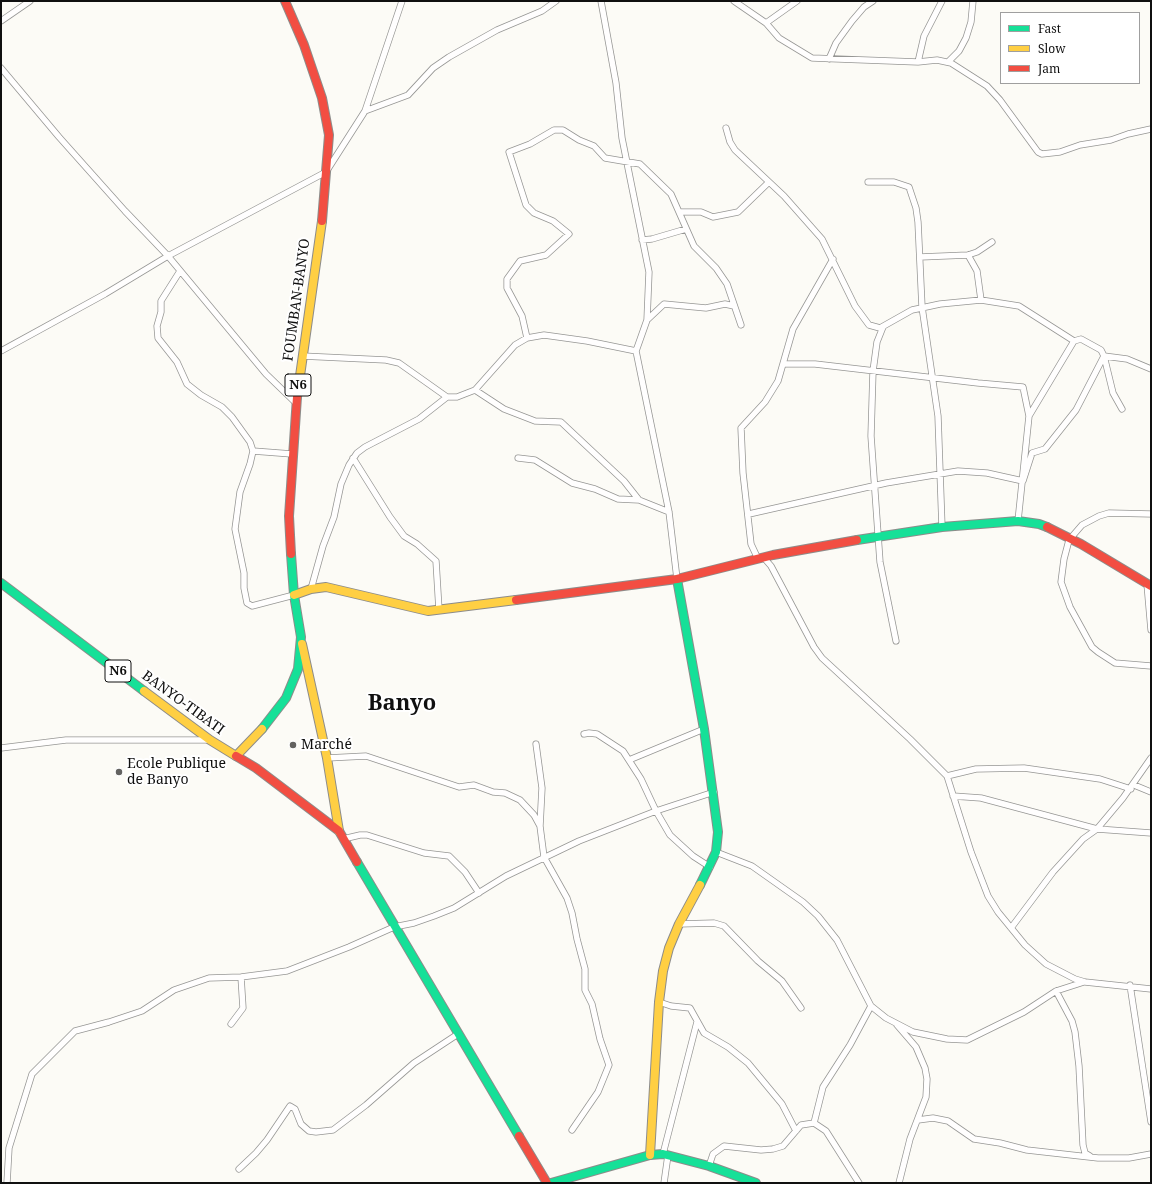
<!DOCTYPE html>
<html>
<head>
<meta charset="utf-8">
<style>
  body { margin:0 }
  #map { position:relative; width:1152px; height:1184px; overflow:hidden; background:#fcfbf6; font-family:"Noto Serif",serif }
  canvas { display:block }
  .frame { position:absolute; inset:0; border:2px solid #101010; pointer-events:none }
  .legend { position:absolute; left:1000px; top:12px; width:140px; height:72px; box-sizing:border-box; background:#fff; border:1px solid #9f9f9f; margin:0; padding:5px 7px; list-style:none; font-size:12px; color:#101010 }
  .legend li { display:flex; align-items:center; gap:8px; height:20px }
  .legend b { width:20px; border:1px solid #9f9f9f }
</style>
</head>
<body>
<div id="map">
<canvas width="1152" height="1184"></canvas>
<div class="frame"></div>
<ul class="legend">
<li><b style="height:5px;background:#16e098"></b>Fast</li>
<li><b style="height:5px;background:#ffcf43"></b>Slow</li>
<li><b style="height:5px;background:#f24e42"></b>Jam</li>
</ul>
</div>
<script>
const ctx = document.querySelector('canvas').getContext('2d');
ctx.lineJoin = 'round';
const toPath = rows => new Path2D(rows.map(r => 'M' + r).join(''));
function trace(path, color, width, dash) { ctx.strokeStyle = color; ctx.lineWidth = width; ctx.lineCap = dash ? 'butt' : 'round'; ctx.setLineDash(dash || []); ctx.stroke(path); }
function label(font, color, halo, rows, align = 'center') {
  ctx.font = font + ' "Noto Serif",serif'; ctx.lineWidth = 4; ctx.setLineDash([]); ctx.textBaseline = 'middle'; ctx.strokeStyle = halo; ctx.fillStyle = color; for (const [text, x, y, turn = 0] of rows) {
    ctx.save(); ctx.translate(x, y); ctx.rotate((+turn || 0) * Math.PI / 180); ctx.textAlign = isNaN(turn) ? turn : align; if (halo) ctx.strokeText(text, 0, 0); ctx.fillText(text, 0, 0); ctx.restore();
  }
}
const street = toPath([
  [601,1,616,83,622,138,649,272,647,320,636,351,669,512,677,579],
  [734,1,766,23,779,38,812,58,918,62,937,60,951,63,987,86,1000,100,1038,152,1042,154,1060,152,1080,145,1111,140,1128,134,1151,129],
  [1,21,30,1],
  [766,23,797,1],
  [829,59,836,43,852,21,864,7,873,1],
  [918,62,924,36,942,1],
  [948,62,959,51,966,38,971,22,973,1],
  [1,68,59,137,125,211,168,256,266,374,296,403],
  [365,111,408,95,433,68,449,57,497,30,542,11,556,1],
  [726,128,730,142,735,150,784,196,822,239,855,306,869,325,880,328,912,310,940,304,981,300,1019,306,1074,341,1081,339,1101,350,1104,356,1127,359,1151,369],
  [868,182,894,182,909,187,916,208,918,222,922,307,938,416,942,527],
  [680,212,701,212,713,217,738,212,769,182],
  [642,240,652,239,686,229],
  [968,255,977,271,981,300],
  [920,257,968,255,977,252,992,242],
  [180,271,161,301,161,312,157,326,158,338,177,362,187,384,201,395,222,407,232,417,250,442,253,451,250,464,240,492,235,529,244,573,244,588,247,603,252,606,294,595],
  [647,320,664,304,706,308,725,304,734,306],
  [883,327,877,342,873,371,871,436,880,562,896,641],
  [527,338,522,316,507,288,507,279,520,261,546,255,569,234,553,221,534,213,526,205,509,152,530,144,554,130,563,130,579,140,594,146,605,158,640,164,671,194,694,246,716,268,727,284,741,325],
  [1,351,105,294,168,256,326,172,365,111,402,1],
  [302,356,386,360,399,363,447,397,457,397,475,390,515,345,527,338,544,335,587,341,636,351],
  [1104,356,1113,393,1122,409],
  [783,364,815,364,978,383,1023,387,1029,416],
  [475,390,504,409,535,421,561,422,624,481,639,500,669,512],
  [253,451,292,454],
  [353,458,390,517,404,536,417,544,436,561,439,610],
  [518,458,535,460,572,483,595,489,618,499,639,500],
  [749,514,886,483,958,471,987,473,1023,481,1032,453,1045,449,1076,410,1104,356],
  [1151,514,1109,513,1099,516,1082,525,1069,540,1064,559,1061,582,1070,607,1092,647,1098,652,1115,663,1151,666],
  [1018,521,1029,416,1074,341],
  [764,558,771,566,814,647,822,658,910,739,947,776,971,852,988,896,998,912,1025,945,1046,964,1075,979,1085,982,1151,989],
  [758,559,751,544,743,473,741,428,765,402,778,381,793,329,833,259],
  [1147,584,1151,630],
  [311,589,323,546,334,517,341,484,349,465,357,453,365,447,419,419,447,397],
  [584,734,589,733,597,734,623,751,641,779,656,811,670,835,693,856,710,867],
  [536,744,542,788,540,826],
  [1,748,66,740,208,740],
  [327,758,366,756,459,787,474,785,493,792,505,793,520,800,534,815,540,826,544,857,567,898,572,913,577,939,585,969,585,990,592,1004,600,1039,609,1065,598,1092,572,1130],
  [629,760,704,729],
  [947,776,976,769,1024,768,1100,779,1131,789],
  [1134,785,1151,792],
  [953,796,981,798,1097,829,1151,833],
  [343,839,360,835,367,835,424,853,449,856,465,872,479,893],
  [716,852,752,866,803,902,818,916,837,940,871,1006,886,1018,913,1032,947,1039,967,1040,1024,1012,1056,991,1084,982],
  [679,924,714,923,724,926,758,961,782,981,801,1008],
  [1011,928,1053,872,1083,839,1097,829,1123,798,1151,758],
  [1130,985,1151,1122],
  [1056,991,1072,1021,1075,1032,1079,1066,1083,1145,1085,1153,1090,1156],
  [659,1002,671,1006,690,1008,704,1033,728,1047,748,1063,782,1104,796,1131],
  [231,1024,243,1008,241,977],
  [897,1025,916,1047,925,1068,927,1079,926,1097,910,1139,899,1183],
  [918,1120,933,1118,948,1121,974,1139,1000,1143,1027,1150,1098,1158,1129,1158,1151,1154],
  [663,1154,697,1022],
  [709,1166,713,1154,724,1146,761,1150,773,1149,783,1146,801,1125,814,1123],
  [239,1169,256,1153,267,1140,290,1106,295,1109,301,1124,309,1131,316,1132,333,1130,366,1105,414,1063,458,1034],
  [7,1183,9,1148,32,1074,75,1031,109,1022,142,1011,174,990,209,978,241,977,287,971,349,947,394,927,414,923,434,916,454,908,506,876,579,841,656,811,714,792],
  [664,1183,668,1155],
  [859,1183,826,1131,814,1123,823,1087,850,1045,871,1006]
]);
const fast = toPath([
  [857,540,942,527,1018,521,1039,524,1047,527],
  [677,579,704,729,718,832,716,852,700,885],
  [1,583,144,691],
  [262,729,286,698,298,669,301,637,294,595,291,554],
  [357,862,519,1136],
  [551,1183,650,1155,663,1154,709,1166,756,1183]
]);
const slow = toPath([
  [297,397,322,221],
  [294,595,311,589,326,587,428,611,516,600],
  [302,644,327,758,339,831],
  [144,691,210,740,236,756,262,729],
  [650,1155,659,1002,663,971,669,948,679,924,700,885]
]);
const jam = toPath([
  [285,1,304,45,322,98,329,135,322,221],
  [1047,527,1081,544,1151,586],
  [291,554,289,516,297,397],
  [516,600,677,579,773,555,857,540],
  [236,756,256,768,339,831,357,862],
  [519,1136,547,1183]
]);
trace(street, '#969694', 7);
trace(fast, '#8d8c8a', 10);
trace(slow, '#8d8c8a', 10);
trace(jam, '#8d8c8a', 10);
trace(street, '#fffefe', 5.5);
trace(fast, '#16e098', 8);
trace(slow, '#ffcf43', 8);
trace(jam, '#f24e42', 8);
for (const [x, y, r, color] of [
  [293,745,4,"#636260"],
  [119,772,4,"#636260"]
]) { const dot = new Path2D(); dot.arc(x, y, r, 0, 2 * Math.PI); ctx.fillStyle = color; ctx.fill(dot); trace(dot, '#fff', 1.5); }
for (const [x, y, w] of [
  [298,385,26],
  [118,671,26]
]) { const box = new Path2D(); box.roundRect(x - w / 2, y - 11, w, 22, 3); ctx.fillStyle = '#fff'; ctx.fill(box); trace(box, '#101010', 1); }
label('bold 13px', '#101010', null, [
  ["N6",298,385],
  ["N6",118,671]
]);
label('14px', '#101010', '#fff', [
  ["FOUMBAN-BANYO",297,300,-82],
  ["BANYO-TIBATI",183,703,36]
]);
label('14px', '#101010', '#fff', [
  ["Marché",301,745],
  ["Ecole Publique",127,764],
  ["de Banyo",127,780]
], 'left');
label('bold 22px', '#101010', '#fff', [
  ["Banyo",402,704]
]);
</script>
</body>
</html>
